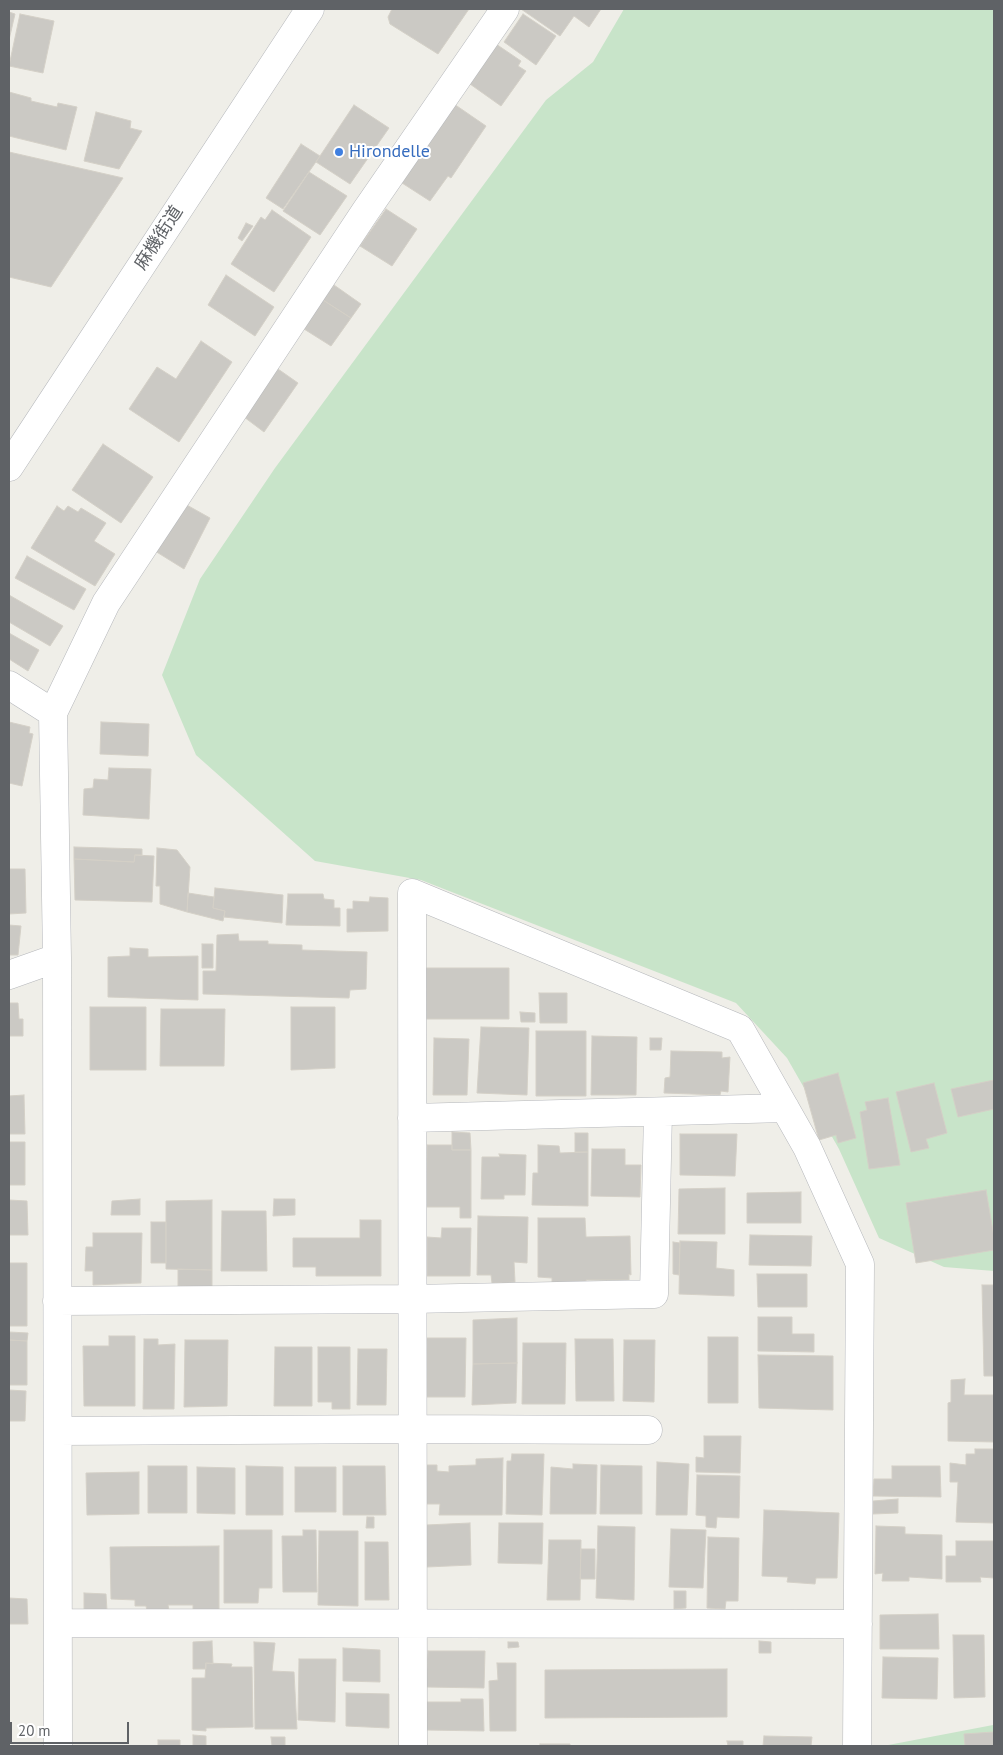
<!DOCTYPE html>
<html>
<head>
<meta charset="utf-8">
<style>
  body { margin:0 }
  #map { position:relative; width:1003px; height:1755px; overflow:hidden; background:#efeee8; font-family:"PT Sans",sans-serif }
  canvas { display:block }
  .frame { position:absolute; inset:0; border:10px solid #5f6266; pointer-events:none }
  .scale { position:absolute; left:10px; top:1722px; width:119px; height:22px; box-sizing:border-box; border:2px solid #5f6266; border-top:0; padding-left:6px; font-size:15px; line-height:18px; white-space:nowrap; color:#5f6266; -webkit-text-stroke:4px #fff; paint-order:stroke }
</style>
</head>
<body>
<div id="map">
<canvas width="1003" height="1755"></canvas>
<div class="frame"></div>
<div class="scale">20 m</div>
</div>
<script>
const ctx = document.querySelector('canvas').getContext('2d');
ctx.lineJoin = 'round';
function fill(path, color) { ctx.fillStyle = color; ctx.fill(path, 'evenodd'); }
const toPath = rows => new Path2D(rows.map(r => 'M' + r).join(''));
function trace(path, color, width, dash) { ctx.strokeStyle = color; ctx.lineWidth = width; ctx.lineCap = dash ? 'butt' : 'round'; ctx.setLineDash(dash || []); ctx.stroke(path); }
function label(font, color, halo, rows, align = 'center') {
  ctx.font = font + ' "PT Sans","Noto Sans JP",sans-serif'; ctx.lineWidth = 4; ctx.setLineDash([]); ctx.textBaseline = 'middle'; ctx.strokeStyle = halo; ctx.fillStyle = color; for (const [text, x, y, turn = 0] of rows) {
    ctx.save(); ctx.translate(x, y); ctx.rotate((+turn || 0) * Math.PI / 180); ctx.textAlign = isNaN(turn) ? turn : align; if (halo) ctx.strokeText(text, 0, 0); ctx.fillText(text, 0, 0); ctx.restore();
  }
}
fill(toPath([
  [624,9,994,9,994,1271,944,1267,879,1238,839,1149,787,1058,736,1003,421,880,315,861,196,755,162,675,200,579,275,468,546,100,593,62],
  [994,1724,994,1746,883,1746,993,1725]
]), '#c8e4c9');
const building = toPath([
  [392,9,469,9,438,54,390,24,388,17,392,9],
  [521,9,601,9,589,27,574,16,560,36,521,9],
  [9,12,15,14,9,40,9,12],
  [20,14,54,21,43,73,9,66,20,14],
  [523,14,556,36,536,65,504,42,523,14],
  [496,44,521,61,518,66,526,71,501,106,470,84,496,44],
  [9,92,31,98,31,101,57,107,58,103,77,107,66,150,9,136,9,92],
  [454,104,486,126,451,178,448,176,430,201,402,183,454,104],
  [354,105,389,128,350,184,316,162,354,105],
  [96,112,131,121,130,128,142,131,119,169,84,161,96,112],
  [301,144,320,156,283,209,266,198,301,144],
  [9,152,123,178,51,287,9,277,9,152],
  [309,172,347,196,320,235,283,211,309,172],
  [386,209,417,229,392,266,360,246,386,209],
  [272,210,311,237,274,292,231,264,261,217,265,220,272,210],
  [246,223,253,226,242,241,238,238,246,223],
  [226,275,274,307,255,336,208,305,226,275],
  [334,285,361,304,351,318,323,300,334,285],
  [323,300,351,318,331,346,304,329,323,300],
  [201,341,232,362,179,442,129,409,157,367,176,379,201,341],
  [278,369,298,383,264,432,244,417,278,369],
  [103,444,153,477,121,523,72,490,103,444],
  [185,504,210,518,184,569,155,551,185,504],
  [57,506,64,511,68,506,78,512,81,508,106,523,94,541,115,554,95,586,31,548,57,506],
  [27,556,86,589,74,610,15,578,27,556],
  [9,595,63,626,50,646,9,622,9,595],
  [9,633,39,650,28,671,9,659,9,633],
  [9,722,30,727,29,733,33,734,22,786,9,783,9,722],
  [101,722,149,724,148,756,100,754,101,722],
  [109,768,151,769,149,819,83,815,84,789,93,788,94,779,108,780,109,768],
  [74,847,142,849,142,855,135,855,134,862,74,859,74,847],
  [157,848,177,850,190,867,187,912,160,904,160,886,156,886,157,848],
  [135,855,154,856,152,902,75,900,74,859,134,862,135,855],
  [9,869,25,869,26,913,9,914,9,869],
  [215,888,283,895,282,923,224,917,225,911,213,908,215,888],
  [188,893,214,897,213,908,225,911,223,921,187,912,188,893],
  [288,894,323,894,324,899,334,900,334,908,340,908,340,926,286,925,288,894],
  [370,897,388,898,388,931,347,932,347,909,353,909,353,901,369,902,370,897],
  [9,925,21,926,18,955,9,955,9,925],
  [238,934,239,941,268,941,268,944,302,945,302,950,367,952,366,989,350,990,349,998,203,994,203,971,216,971,217,935,238,934],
  [202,944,213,944,213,968,202,968,202,944],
  [130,948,148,949,148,957,198,956,198,1000,108,997,108,957,130,956,130,948],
  [424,968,509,968,509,1019,424,1019,424,968],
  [539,993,567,993,567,1023,540,1023,539,993],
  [9,1003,18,1003,19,1019,23,1019,23,1036,9,1036,9,1003],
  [90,1007,146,1007,146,1070,90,1070,90,1007],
  [291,1007,335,1007,335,1068,291,1070,291,1007],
  [161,1009,225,1009,224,1066,160,1066,161,1009],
  [520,1012,535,1013,535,1022,521,1022,520,1012],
  [481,1027,529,1028,527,1095,477,1093,481,1027],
  [536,1031,586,1031,586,1096,536,1096,536,1031],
  [592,1036,637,1037,636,1095,591,1095,592,1036],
  [434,1038,469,1039,467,1095,433,1095,434,1038],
  [650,1038,662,1038,661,1050,650,1050,650,1038],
  [671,1051,722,1052,722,1058,730,1057,728,1092,721,1091,720,1095,664,1093,665,1078,670,1077,671,1051],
  [838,1073,856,1138,838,1143,836,1135,819,1140,803,1083,838,1073],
  [994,1080,994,1109,958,1117,951,1089,994,1080],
  [934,1083,947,1133,926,1139,929,1148,911,1152,896,1092,934,1083],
  [24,1095,25,1134,9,1134,9,1096,24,1095],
  [888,1098,900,1165,869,1169,860,1112,867,1110,865,1102,888,1098],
  [452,1132,470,1133,471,1150,452,1150,452,1132],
  [575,1133,588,1133,588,1152,575,1152,575,1133],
  [680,1134,737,1134,735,1176,680,1175,680,1134],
  [9,1142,25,1142,25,1185,9,1185,9,1142],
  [427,1145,452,1145,452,1150,471,1150,471,1218,460,1218,460,1207,426,1207,427,1145],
  [538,1145,559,1146,560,1153,588,1152,588,1206,532,1205,533,1173,538,1173,538,1145],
  [592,1149,625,1149,625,1165,641,1165,640,1197,591,1196,592,1149],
  [499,1154,526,1155,525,1195,504,1195,504,1199,481,1199,482,1157,500,1157,499,1154],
  [725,1188,725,1234,678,1234,679,1189,725,1188],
  [986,1190,994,1237,994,1250,916,1263,906,1203,986,1190],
  [801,1192,801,1223,747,1223,747,1193,801,1192],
  [140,1199,140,1215,111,1215,112,1201,140,1199],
  [274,1199,295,1199,295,1215,273,1216,274,1199],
  [9,1200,27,1201,28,1235,9,1235,9,1200],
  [212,1200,212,1270,166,1269,166,1201,212,1200],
  [222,1211,266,1211,267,1271,221,1271,222,1211],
  [478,1216,528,1217,527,1263,514,1262,515,1282,492,1283,491,1275,477,1275,478,1216],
  [538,1218,585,1218,586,1237,630,1236,631,1275,629,1274,629,1280,586,1280,586,1282,552,1282,552,1278,538,1277,538,1218],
  [360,1220,381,1220,381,1276,316,1276,316,1267,293,1267,293,1238,360,1238,360,1220],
  [151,1222,166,1222,166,1263,151,1263,151,1222],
  [442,1228,471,1228,470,1276,427,1276,427,1237,441,1238,442,1228],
  [93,1233,142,1233,141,1283,93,1285,93,1271,85,1271,86,1247,93,1247,93,1233],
  [750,1235,812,1236,811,1266,749,1265,750,1235],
  [680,1241,717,1242,716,1268,734,1270,734,1296,679,1294,680,1241],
  [673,1242,680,1243,679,1275,673,1274,673,1242],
  [9,1263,27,1263,27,1326,9,1326,9,1263],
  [178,1269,212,1270,212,1287,178,1286,178,1269],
  [757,1274,807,1274,807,1307,758,1307,757,1274],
  [982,1285,994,1285,994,1376,984,1376,982,1285],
  [758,1317,792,1317,792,1334,814,1334,814,1352,758,1351,758,1317],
  [517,1318,517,1363,473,1364,473,1320,517,1318],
  [9,1332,28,1333,27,1341,9,1340,9,1332],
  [109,1336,135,1336,135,1406,84,1406,83,1346,109,1346,109,1336],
  [708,1337,738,1337,738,1403,708,1403,708,1337],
  [425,1338,466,1338,465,1397,425,1397,425,1338],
  [144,1339,158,1339,158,1345,175,1344,174,1409,143,1409,144,1339],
  [575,1339,613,1339,614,1401,576,1401,575,1339],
  [9,1340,27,1341,27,1385,9,1385,9,1340],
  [185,1340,228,1340,227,1406,184,1407,185,1340],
  [624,1340,655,1340,654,1402,623,1401,624,1340],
  [523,1343,566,1343,565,1404,522,1404,523,1343],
  [275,1347,312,1347,312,1406,274,1406,275,1347],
  [318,1347,350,1347,350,1409,332,1409,332,1402,318,1402,318,1347],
  [358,1349,387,1349,386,1405,357,1405,358,1349],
  [758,1355,833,1356,833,1410,759,1408,758,1355],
  [517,1363,516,1403,472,1405,473,1364,517,1363],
  [965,1379,964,1395,994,1395,994,1442,948,1441,948,1403,951,1402,951,1380,965,1379],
  [9,1390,26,1391,25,1421,9,1421,9,1390],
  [704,1436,741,1436,740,1473,696,1472,696,1457,704,1458,704,1436],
  [975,1449,994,1449,994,1523,956,1522,958,1482,950,1482,950,1463,966,1465,966,1454,975,1454,975,1449],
  [512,1454,544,1454,542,1515,506,1514,507,1461,511,1461,512,1454],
  [503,1458,502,1515,439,1515,440,1504,425,1504,425,1465,437,1465,437,1471,449,1472,449,1466,476,1465,476,1459,503,1458],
  [657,1462,689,1464,687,1515,656,1515,657,1462],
  [573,1464,597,1465,596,1514,550,1514,551,1467,573,1469,573,1464],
  [601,1465,642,1466,642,1514,600,1514,601,1465],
  [148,1466,187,1466,187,1513,148,1513,148,1466],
  [246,1466,283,1467,283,1515,246,1515,246,1466],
  [343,1466,385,1466,386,1515,343,1515,343,1466],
  [892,1466,940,1466,941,1497,873,1496,874,1479,892,1479,892,1466],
  [197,1467,235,1468,235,1514,197,1513,197,1467],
  [295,1467,336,1467,336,1512,295,1512,295,1467],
  [139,1472,139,1514,87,1515,86,1473,139,1472],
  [697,1475,740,1476,739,1518,717,1517,716,1528,706,1527,706,1516,696,1515,697,1475],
  [898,1499,898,1513,873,1514,873,1501,898,1499],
  [764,1510,839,1513,837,1578,816,1578,815,1584,787,1582,788,1577,762,1576,764,1510],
  [367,1517,374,1517,374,1528,366,1528,367,1517],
  [470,1523,471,1565,427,1567,426,1525,470,1523],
  [499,1523,543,1523,542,1564,498,1563,499,1523],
  [598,1526,635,1527,634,1600,596,1598,598,1526],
  [876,1526,905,1527,905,1534,942,1535,942,1579,909,1577,909,1581,882,1581,883,1573,875,1574,876,1526],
  [671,1529,706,1530,703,1588,669,1587,671,1529],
  [224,1530,272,1530,272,1588,259,1588,258,1603,224,1603,224,1530],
  [303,1530,316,1530,317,1592,283,1592,282,1536,303,1536,303,1530],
  [319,1531,358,1531,358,1606,318,1605,319,1531],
  [708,1537,739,1538,738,1601,726,1601,725,1609,707,1608,708,1537],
  [549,1540,581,1540,580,1600,547,1600,549,1540],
  [956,1541,994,1541,994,1578,980,1577,981,1582,946,1582,946,1556,956,1556,956,1541],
  [365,1542,388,1542,389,1600,365,1600,365,1542],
  [219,1546,219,1610,193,1610,193,1605,168,1605,169,1610,147,1611,146,1606,135,1606,135,1600,111,1599,110,1547,219,1546],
  [581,1549,595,1549,595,1579,580,1579,581,1549],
  [674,1591,686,1591,686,1608,674,1609,674,1591],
  [84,1593,106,1594,107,1611,84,1612,84,1593],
  [9,1598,27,1599,28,1624,9,1624,9,1598],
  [938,1614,939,1649,880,1649,880,1615,938,1614],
  [953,1635,984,1635,985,1697,954,1698,953,1635],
  [212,1641,213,1664,206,1663,206,1669,193,1669,193,1642,212,1641],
  [759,1641,771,1642,771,1653,759,1653,759,1641],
  [254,1642,275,1643,272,1671,294,1672,297,1729,255,1729,254,1642],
  [508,1642,518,1642,519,1647,508,1648,508,1642],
  [343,1648,380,1650,380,1682,343,1681,343,1648],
  [428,1651,485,1651,484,1688,426,1687,428,1651],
  [883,1657,938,1658,937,1699,882,1698,883,1657],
  [299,1659,336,1659,335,1722,298,1720,299,1659],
  [206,1663,232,1664,231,1667,252,1667,253,1727,206,1728,206,1731,192,1730,192,1678,205,1678,206,1663],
  [497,1663,516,1663,516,1731,490,1731,489,1681,498,1680,497,1663],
  [727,1669,727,1717,545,1718,545,1670,727,1669],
  [346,1693,389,1694,389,1728,346,1726,346,1693],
  [461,1699,483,1699,484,1731,426,1730,427,1702,461,1702,461,1699],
  [994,1732,994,1746,965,1746,964,1734,994,1732],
  [193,1735,206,1736,206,1746,193,1746,193,1735],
  [764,1736,812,1737,811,1746,763,1746,764,1736],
  [271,1737,285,1737,285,1746,272,1746,271,1737],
  [158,1740,180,1740,180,1746,158,1746,158,1740],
  [727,1741,743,1741,743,1746,728,1746,727,1741],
  [540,1744,570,1744,570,1746,540,1746,540,1744]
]);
fill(building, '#cbc9c4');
trace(building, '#d4d0c7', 1);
const minor = toPath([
  [9,685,53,713],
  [9,975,57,958],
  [412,1118,785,1108],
  [57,1301,412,1299,654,1294,658,1112],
  [58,1431,412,1429,648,1430],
  [58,1623,858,1624],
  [58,1746,57,958,53,713,106,603,365,212,505,9],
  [413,1746,412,893,740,1029,807,1147,860,1264,857,1746]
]);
const tertiary = toPath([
  [9,467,310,9]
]);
trace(minor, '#b5b7bb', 29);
trace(tertiary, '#b5b7bb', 29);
trace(minor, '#fff', 28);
trace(tertiary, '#fff', 28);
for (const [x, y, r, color] of [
  [339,152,5,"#3f7fe0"]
]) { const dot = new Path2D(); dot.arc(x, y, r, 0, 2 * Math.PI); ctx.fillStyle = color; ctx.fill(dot); trace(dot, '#fff', 2); }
label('18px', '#366cbe', '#fff', [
  ["Hirondelle",349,152]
], 'left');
label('18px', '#5f6266', '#fff', [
  ["麻機街道",159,238,-57]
]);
</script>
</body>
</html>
